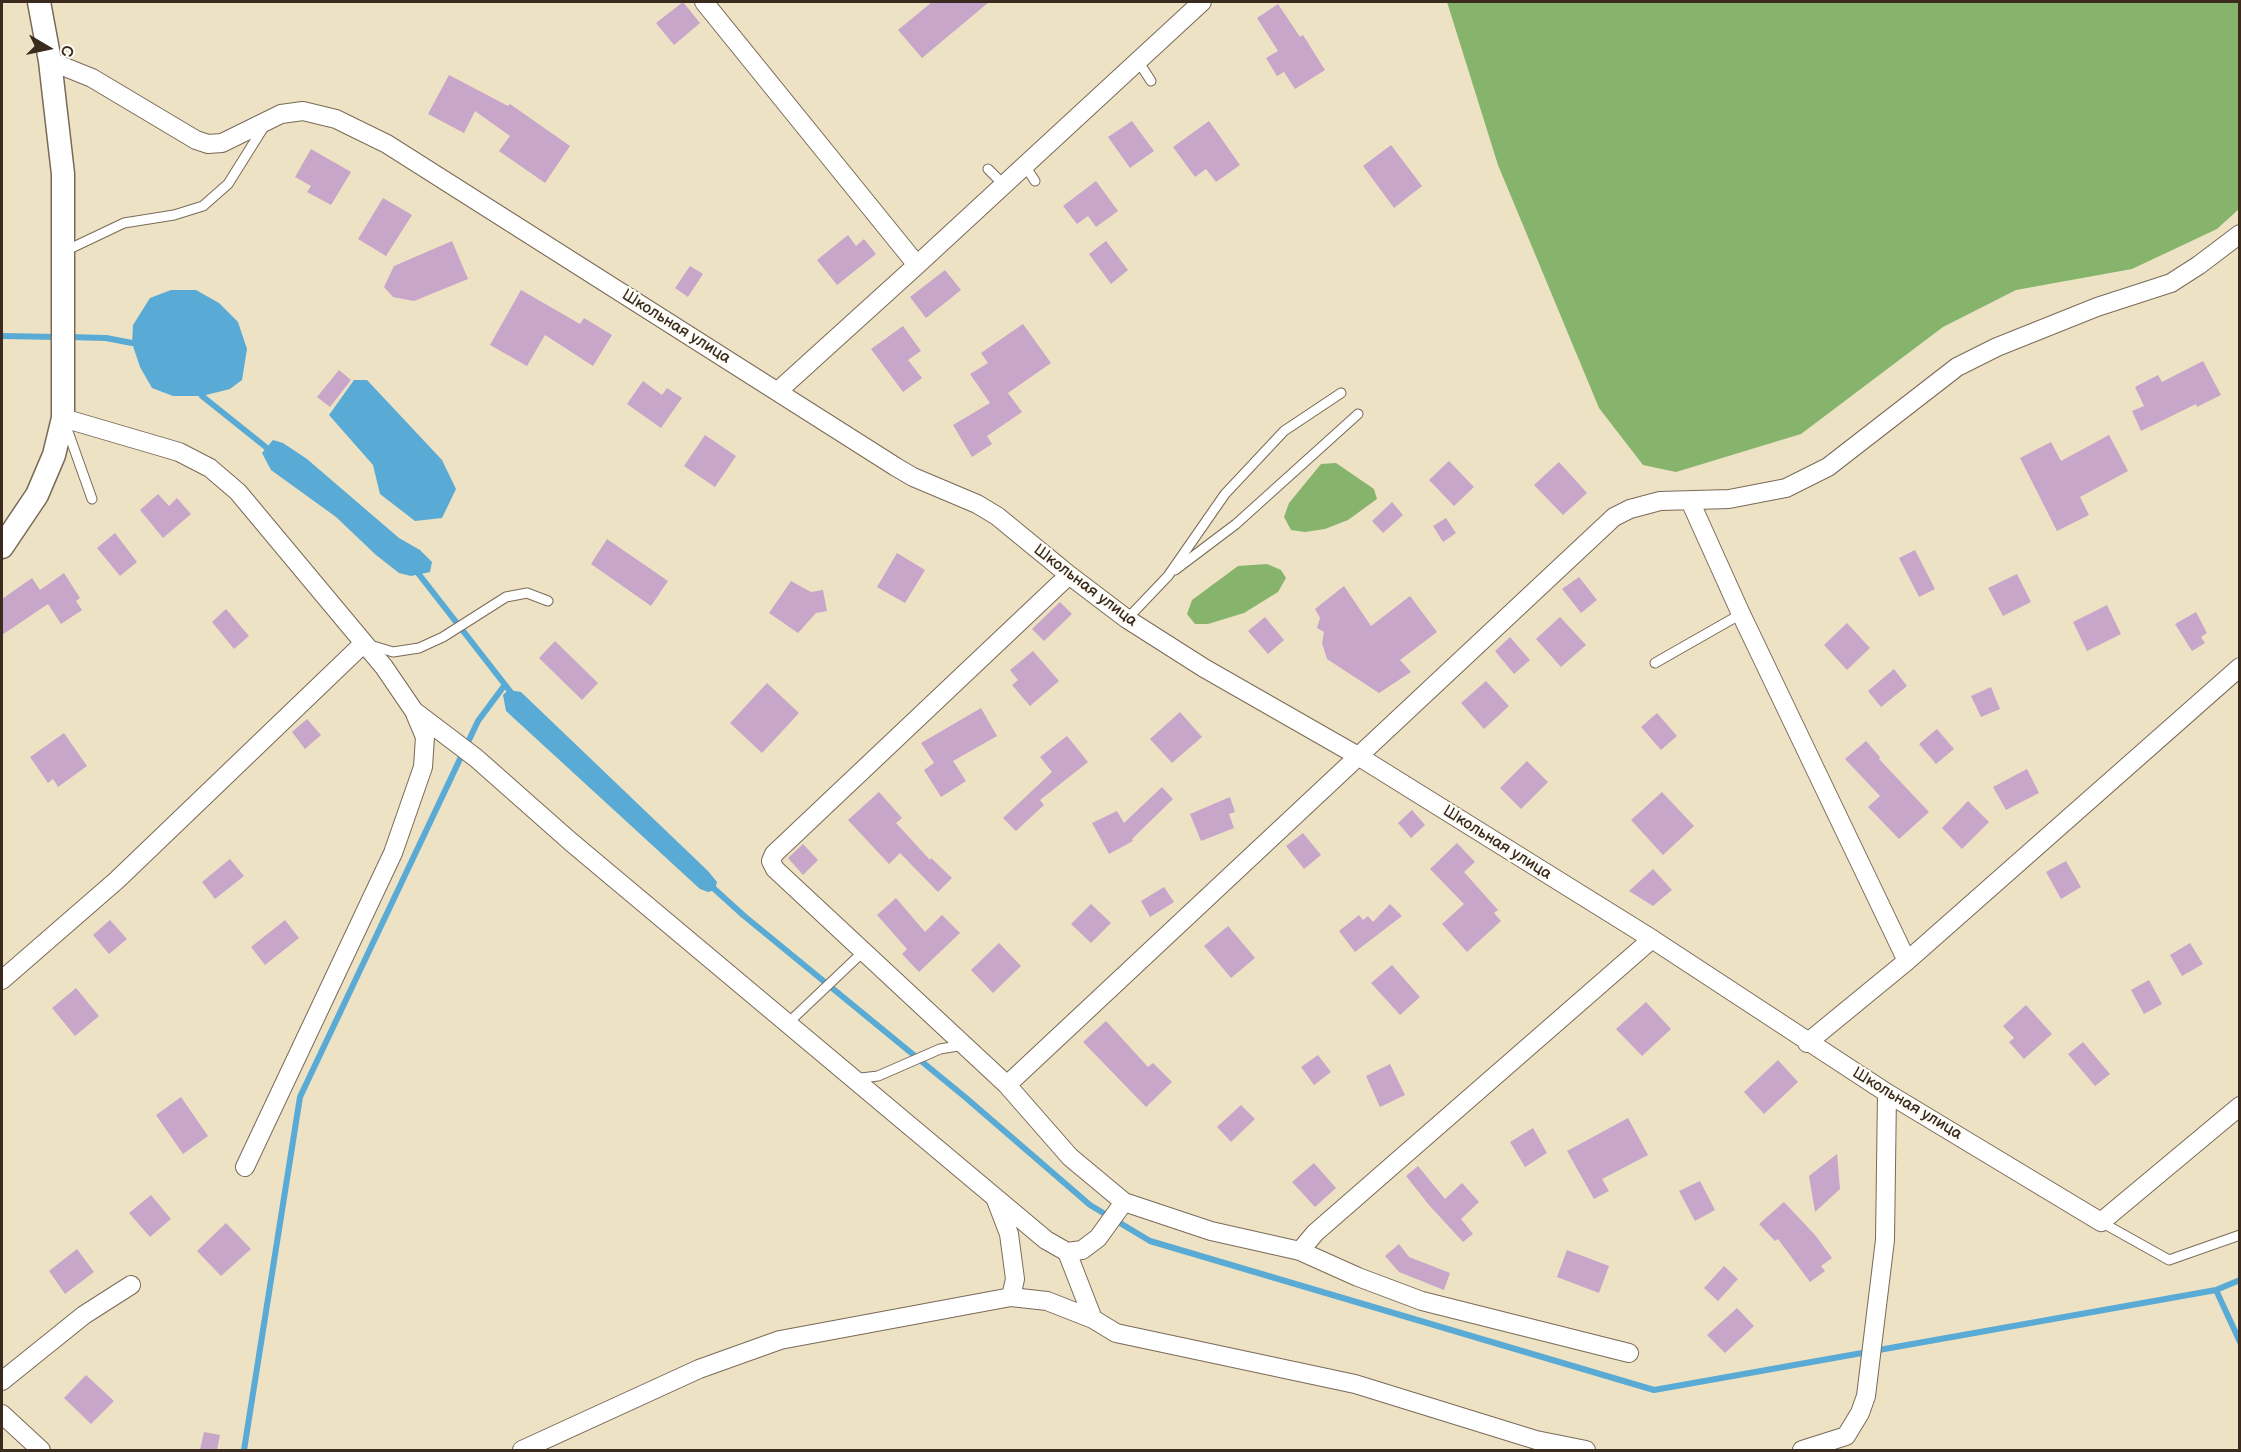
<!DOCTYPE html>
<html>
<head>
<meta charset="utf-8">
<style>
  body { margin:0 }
  #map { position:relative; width:2241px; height:1452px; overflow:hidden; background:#eee2c4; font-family:"Balsamiq Sans",sans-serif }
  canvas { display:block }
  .frame { position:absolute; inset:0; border:3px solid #3b2a1e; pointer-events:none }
  .north { position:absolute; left:18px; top:18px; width:60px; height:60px; -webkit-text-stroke:4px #fdfcf7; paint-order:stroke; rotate:99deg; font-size:16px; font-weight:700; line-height:24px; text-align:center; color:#3b2a1e }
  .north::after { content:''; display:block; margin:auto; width:21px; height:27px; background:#3b2a1e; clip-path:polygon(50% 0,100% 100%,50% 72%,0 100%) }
</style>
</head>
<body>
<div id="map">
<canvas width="2241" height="1452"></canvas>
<div class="frame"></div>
<div class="north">С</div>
</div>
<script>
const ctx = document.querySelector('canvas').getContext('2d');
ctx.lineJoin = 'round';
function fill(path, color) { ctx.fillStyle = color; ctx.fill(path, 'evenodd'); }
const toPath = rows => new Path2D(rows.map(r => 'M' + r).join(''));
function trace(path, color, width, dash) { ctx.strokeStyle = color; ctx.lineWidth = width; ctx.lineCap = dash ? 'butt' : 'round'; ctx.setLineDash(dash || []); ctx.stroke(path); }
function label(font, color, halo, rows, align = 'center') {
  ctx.font = font + ' "Balsamiq Sans",sans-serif'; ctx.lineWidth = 5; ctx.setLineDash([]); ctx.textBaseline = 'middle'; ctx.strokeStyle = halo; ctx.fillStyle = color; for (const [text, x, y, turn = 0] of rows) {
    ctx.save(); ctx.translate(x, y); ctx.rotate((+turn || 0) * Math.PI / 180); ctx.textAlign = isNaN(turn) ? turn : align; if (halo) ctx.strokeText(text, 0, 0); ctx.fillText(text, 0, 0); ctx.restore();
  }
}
fill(toPath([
  [1447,2,2239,2,2239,209,2217,229,2132,269,2016,290,1943,327,1801,434,1676,472,1643,465,1599,408,1498,165],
  [1336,463,1374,489,1377,499,1348,520,1325,529,1305,532,1291,530,1284,517,1289,503,1321,464],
  [1267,564,1281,570,1286,578,1278,592,1244,613,1208,624,1195,624,1187,614,1192,600,1238,566]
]), '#87b46c');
fill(toPath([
  [171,290,196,290,219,303,238,322,247,349,242,380,230,389,202,396,173,396,152,388,140,367,132,343,133,325,150,298],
  [354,380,367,380,442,460,456,489,442,518,415,521,380,494,373,465,329,415],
  [273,440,283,443,307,459,399,538,420,550,432,562,430,572,411,576,399,573,376,555,336,517,271,470,262,453],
  [508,690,521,692,708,871,717,882,715,890,708,892,700,889,506,711,503,695]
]), '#59aad4');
trace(toPath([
  [2,336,58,337],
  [68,337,106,338,132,343],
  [202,396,272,452],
  [414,568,513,695],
  [710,885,743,915,965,1097,1090,1205,1150,1241,1654,1390,2216,1290,2240,1280],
  [2216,1290,2240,1342],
  [244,1450,300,1097,478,721,504,686]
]), '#59aad4', 6);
fill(toPath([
  [683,2,700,23,674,45,656,23],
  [932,2,989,2,922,58,898,30],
  [1278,4,1300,37,1303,35,1325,70,1295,89,1284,72,1277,76,1266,58,1278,51,1257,18],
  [449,75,508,106,510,104,570,146,545,183,499,151,510,136,475,111,464,133,428,114],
  [1132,121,1154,151,1130,168,1108,137],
  [1209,121,1240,165,1216,182,1206,169,1195,177,1173,147],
  [1391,145,1422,186,1394,208,1363,166],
  [311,149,351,172,331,205,307,192,311,186,295,177],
  [1096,181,1118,211,1096,227,1088,216,1077,224,1063,206],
  [383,198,412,215,386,256,358,239],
  [848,235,856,246,864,239,876,254,837,285,817,260],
  [452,241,468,279,414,301,393,297,384,287,394,266],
  [1106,241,1128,270,1111,284,1089,254],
  [690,266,703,274,688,297,675,288],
  [945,270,961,290,926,318,910,297],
  [521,290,580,324,584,318,612,335,593,366,545,335,527,366,490,345],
  [1023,324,1051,363,1008,393,1022,412,987,436,992,444,972,457,953,425,990,403,970,374,988,363,981,353],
  [903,326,921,351,908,360,922,378,903,392,871,349],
  [2203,361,2221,395,2197,407,2196,404,2141,431,2132,411,2144,406,2135,387,2158,375,2162,382],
  [339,370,351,380,330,407,317,397],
  [643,381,662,395,667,388,682,398,661,428,627,404],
  [705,435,736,456,715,487,684,466],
  [2109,435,2128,471,2080,497,2089,515,2057,531,2020,458,2051,442,2061,461],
  [1449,461,1474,487,1454,506,1429,480],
  [1559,462,1587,493,1563,515,1534,485],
  [158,494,169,506,177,498,191,514,163,538,140,510],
  [1392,502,1403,515,1383,533,1372,521],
  [1446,518,1456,533,1443,542,1433,526],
  [115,533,137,562,120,576,97,548],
  [607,539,668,581,651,606,591,564],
  [1915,550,1935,589,1919,597,1899,558],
  [897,553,925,570,905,603,877,587],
  [64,573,80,598,76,601,82,610,61,624,48,604,2,635,2,599,32,578,40,590],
  [2017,574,2031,602,2003,616,1988,588],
  [1579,577,1597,600,1581,613,1562,589],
  [791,581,811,592,823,590,827,611,816,613,798,633,769,613],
  [1344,586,1371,626,1410,596,1437,632,1400,660,1411,672,1379,693,1327,659,1322,643,1324,632,1317,628,1320,618,1315,609],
  [1060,602,1072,614,1044,641,1032,629],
  [2107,605,2121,634,2087,651,2073,622],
  [226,609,249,636,234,649,212,622],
  [2196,612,2207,633,2201,637,2205,643,2192,651,2175,624],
  [1265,617,1284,640,1268,654,1248,631],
  [1560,617,1586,645,1561,667,1536,639],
  [1847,623,1870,648,1847,670,1824,645],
  [1510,637,1530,660,1514,674,1495,651],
  [555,641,598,683,582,700,539,658],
  [1033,651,1059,681,1030,706,1012,685,1018,680,1010,670],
  [1894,669,1907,686,1881,707,1868,691],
  [1486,681,1509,706,1484,729,1461,703],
  [767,683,799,713,762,753,730,723],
  [1991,687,2000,709,1981,717,1971,696],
  [981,708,997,736,953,761,966,781,941,797,924,770,934,763,921,743],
  [1180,712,1202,737,1172,763,1150,739],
  [1657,713,1677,736,1661,750,1641,727],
  [307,719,321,735,305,749,292,732],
  [1937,729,1954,749,1936,764,1919,744],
  [64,733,87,766,58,787,53,779,48,783,30,757],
  [1067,736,1088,762,1040,800,1044,805,1016,831,1003,818,1052,772,1040,757],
  [1866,741,1880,757,1879,759,1929,812,1899,839,1868,807,1880,796,1845,759],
  [1527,761,1548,782,1521,809,1500,788],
  [2027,769,2039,793,2006,810,1993,787],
  [1162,787,1173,799,1132,839,1133,841,1109,854,1092,823,1117,811,1124,823],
  [879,792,902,818,896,823,930,860,931,858,952,878,938,892,900,853,889,864,848,820],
  [1662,792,1694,826,1663,855,1631,820],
  [1230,797,1235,812,1229,814,1234,828,1201,841,1190,814],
  [1968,801,1989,822,1962,849,1942,828],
  [1412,810,1425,825,1411,838,1398,823],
  [1303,833,1321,855,1304,869,1286,846],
  [1457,843,1475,862,1464,872,1498,910,1494,913,1501,921,1467,952,1442,924,1464,904,1430,869],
  [803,844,818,860,803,875,788,858],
  [230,859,244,876,215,899,202,882],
  [2066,861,2081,887,2061,899,2046,872],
  [1653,869,1672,890,1653,906,1629,891],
  [1164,887,1174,902,1150,917,1141,901],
  [896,898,925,932,942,915,960,933,919,972,902,954,907,949,877,915],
  [1091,904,1111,923,1091,943,1071,924],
  [1390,904,1402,916,1355,952,1339,931,1359,915,1363,920,1368,916,1373,922],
  [110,920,127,939,109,954,93,935],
  [285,920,299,938,265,965,251,947],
  [1228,926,1255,958,1231,978,1204,946],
  [999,943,1021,966,993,993,971,970],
  [2190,943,2203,964,2182,976,2170,955],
  [1392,965,1420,997,1400,1015,1371,983],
  [2149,980,2162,1004,2144,1014,2131,990],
  [76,988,99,1016,75,1036,52,1008],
  [1646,1002,1671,1029,1642,1056,1616,1029],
  [2026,1005,2052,1034,2024,1059,2009,1042,2014,1038,2003,1026],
  [1106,1021,1148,1067,1153,1063,1172,1082,1146,1107,1083,1042],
  [2083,1042,2110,1074,2095,1086,2068,1054],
  [1318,1055,1331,1072,1314,1085,1301,1067],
  [1778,1060,1798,1082,1764,1114,1744,1092],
  [1390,1064,1405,1095,1380,1107,1366,1076],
  [181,1097,208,1136,183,1154,156,1115],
  [1241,1105,1255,1119,1231,1142,1217,1127],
  [1628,1118,1648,1155,1602,1179,1609,1191,1594,1199,1567,1151],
  [1533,1128,1547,1153,1525,1167,1510,1142],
  [1837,1154,1840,1189,1815,1212,1809,1176],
  [1314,1163,1336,1188,1315,1207,1292,1182],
  [1418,1166,1445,1199,1462,1183,1479,1202,1461,1219,1473,1234,1463,1242,1429,1205,1406,1176],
  [1700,1181,1715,1210,1695,1221,1679,1191],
  [151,1195,171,1219,150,1237,129,1213],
  [1784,1202,1815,1235,1832,1258,1821,1266,1825,1271,1810,1282,1778,1239,1775,1241,1759,1224],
  [226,1223,251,1249,221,1276,197,1251],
  [1399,1244,1409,1257,1450,1273,1444,1290,1399,1272,1385,1256],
  [77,1249,94,1272,65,1294,49,1271],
  [1567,1250,1609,1266,1599,1293,1557,1277],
  [1724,1266,1738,1279,1718,1301,1704,1288],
  [1737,1308,1754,1326,1725,1353,1707,1335],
  [86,1375,114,1401,91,1424,64,1398],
  [204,1432,220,1435,217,1450,200,1450]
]), '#c7a6ca');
const service = toPath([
  [1138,61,1151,81],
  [1025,166,1035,181],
  [988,169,1004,185],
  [65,251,124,223,174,215,203,206,228,184,265,125],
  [66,426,92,499],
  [1175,570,1236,524,1358,414],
  [1127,619,1168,576,1225,494,1284,431,1341,393],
  [370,645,393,652,419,648,443,637,506,597,527,593,548,601],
  [1655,663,1741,614],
  [787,1024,864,951],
  [855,1077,861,1078,878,1076,940,1049,964,1045],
  [2101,1222,2169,1260,2240,1235]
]);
const minor = toPath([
  [704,2,917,265],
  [50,61,92,78,196,140,208,144,222,143,281,114,303,111,336,119,387,144,896,467,913,477,977,504,997,516,1069,575,1127,619,1204,668,1358,756,1652,939,1887,1093,2101,1222,2240,1106],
  [778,391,917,265,1202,2],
  [63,418,179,452,210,468,238,492,384,667,414,711,425,737,423,767,393,853,245,1167],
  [1690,501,1741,614,1907,961],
  [1069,575,774,854,771,861,775,869,1007,1085,1070,1157,1124,1202,1211,1231,1300,1251,1358,1277,1422,1301,1629,1353],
  [414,711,476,758,571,842,1046,1240,1067,1252,1082,1250,1098,1238,1124,1202],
  [2,980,117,880,364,643],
  [1807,1043,1907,961,2240,667],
  [1007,1085,1614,517,1630,509,1660,501,1729,499,1786,488,1828,467,1957,367,1997,347,2097,307,2171,283,2199,265,2240,234],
  [996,1200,1009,1234,1015,1279,1011,1297],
  [1300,1251,1315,1233,1652,939],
  [1067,1252,1093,1319,1116,1333,1355,1384,1536,1440,1586,1450],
  [2,1381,84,1315,131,1285],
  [2,1414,41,1450],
  [522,1450,699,1369,780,1340,1011,1297,1047,1301,1093,1319],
  [1802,1450,1846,1436,1860,1413,1866,1396,1885,1240,1887,1093]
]);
const tertiary = toPath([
  [2,547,37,495,54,455,63,418,63,174,50,61,39,2]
]);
trace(service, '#7a6a58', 11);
trace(minor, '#7a6a58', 20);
trace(tertiary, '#7a6a58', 25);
trace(service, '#fff', 9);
trace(minor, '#fff', 18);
trace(tertiary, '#fff', 22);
label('16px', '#3b2a1e', '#fdfcf7', [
  ["Школьная улица",676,327,32],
  ["Школьная улица",1085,586,37],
  ["Школьная улица",1497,843,32],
  ["Школьная улица",1907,1104,31]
]);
</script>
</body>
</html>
